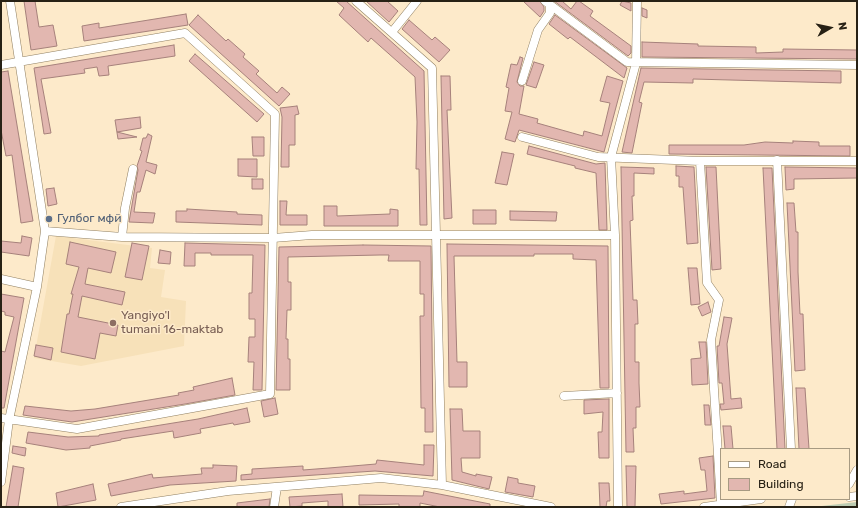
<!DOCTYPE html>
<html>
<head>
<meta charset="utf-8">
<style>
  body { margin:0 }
  #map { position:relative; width:858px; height:508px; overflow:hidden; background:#fdeaca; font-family:Rubik,sans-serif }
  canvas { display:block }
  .frame { position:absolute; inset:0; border:2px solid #272115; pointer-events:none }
  .legend { position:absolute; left:720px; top:448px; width:130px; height:52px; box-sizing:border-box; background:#fdeaca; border:1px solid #a79a82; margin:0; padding:5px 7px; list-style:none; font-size:12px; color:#272115 }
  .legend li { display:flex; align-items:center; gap:8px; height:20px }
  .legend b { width:20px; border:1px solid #a79a82 }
  .north { position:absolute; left:810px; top:8px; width:40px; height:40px; -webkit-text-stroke:3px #fdeaca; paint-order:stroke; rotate:81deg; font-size:11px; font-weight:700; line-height:16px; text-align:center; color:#272115 }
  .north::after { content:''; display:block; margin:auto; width:14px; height:18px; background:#272115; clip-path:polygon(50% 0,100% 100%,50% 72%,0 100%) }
</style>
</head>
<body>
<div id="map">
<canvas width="858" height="508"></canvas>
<div class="frame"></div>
<ul class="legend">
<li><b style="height:5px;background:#fff"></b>Road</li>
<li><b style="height:11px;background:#e2b7b0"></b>Building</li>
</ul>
<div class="north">N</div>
</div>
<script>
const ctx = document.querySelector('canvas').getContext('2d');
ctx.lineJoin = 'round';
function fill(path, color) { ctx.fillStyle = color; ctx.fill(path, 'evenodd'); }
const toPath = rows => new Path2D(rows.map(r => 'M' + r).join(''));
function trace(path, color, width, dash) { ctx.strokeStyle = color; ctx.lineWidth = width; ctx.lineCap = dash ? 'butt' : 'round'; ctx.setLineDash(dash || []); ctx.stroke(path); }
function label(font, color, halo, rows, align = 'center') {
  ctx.font = font + ' Rubik,sans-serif'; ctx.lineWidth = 3; ctx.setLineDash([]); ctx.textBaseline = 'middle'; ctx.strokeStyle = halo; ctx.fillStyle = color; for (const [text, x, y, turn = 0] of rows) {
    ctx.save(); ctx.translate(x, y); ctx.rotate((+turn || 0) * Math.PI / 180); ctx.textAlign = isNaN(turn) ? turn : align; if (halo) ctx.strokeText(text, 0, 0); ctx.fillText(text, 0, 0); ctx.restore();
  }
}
fill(toPath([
  [56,236,152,248,150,268,165,270,161,297,186,301,184,346,81,366,34,358]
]), '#f7e1b9');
fill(toPath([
  [857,502,857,507,813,507]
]), '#bdccb2');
const building = toPath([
  [24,1,35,1,39,27,53,25,57,46,31,50,24,1],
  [336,1,346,1,424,71,427,225,420,225,419,169,416,169,417,122,415,77,371,38,368,42,339,15,344,8,336,1],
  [366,1,387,1,398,11,389,22,366,1],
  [523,1,540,1,544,7,544,11,540,17,523,1],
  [554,1,562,1,571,9,577,1,579,1,593,11,590,16,631,46,631,53,628,56,554,1],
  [622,1,631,3,631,11,620,5,622,1],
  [642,8,647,10,647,18,642,16,642,8],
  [186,14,188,25,84,41,82,26,99,23,99,28,186,14],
  [198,15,226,41,228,39,245,54,243,57,259,71,256,74,277,93,282,87,290,94,279,106,189,25,198,15],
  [555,15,627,68,624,78,570,37,568,39,549,24,555,15],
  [409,20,432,40,435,37,450,50,439,62,402,29,409,20],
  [642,42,698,44,698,46,756,47,756,53,783,52,783,49,857,50,857,59,642,57,642,42],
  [174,45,175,56,108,66,109,75,99,76,97,67,84,69,85,73,41,79,51,133,44,134,34,68,174,45],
  [195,54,264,114,257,122,189,61,195,54],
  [520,57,523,58,517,82,520,86,524,86,519,114,538,119,537,123,583,136,584,131,602,136,610,103,600,101,607,76,623,81,604,152,519,130,515,142,505,139,512,112,505,111,509,88,506,87,511,64,517,65,520,57],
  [534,62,544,65,536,88,526,85,534,62],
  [641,68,841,71,841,83,693,79,693,83,644,82,639,102,642,103,632,153,622,152,641,68],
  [8,71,33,221,21,223,12,155,6,156,1,130,1,72,8,71],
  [441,76,450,76,451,110,447,110,452,218,444,219,441,76],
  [297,106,299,114,295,115,295,145,289,145,289,167,281,167,282,117,280,108,297,106],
  [140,117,141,128,117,132,137,137,118,139,115,120,140,117],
  [148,134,152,136,146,162,157,165,155,174,146,170,140,192,137,192,134,212,155,213,153,223,129,222,138,170,137,166,142,151,140,150,143,138,146,138,148,134],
  [252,137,264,137,264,156,253,156,252,137],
  [793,141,819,142,819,146,850,146,850,156,669,154,669,145,744,145,765,142,793,143,793,141],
  [529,146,596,164,605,163,607,230,599,230,596,173,575,168,575,166,527,154,529,146],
  [502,152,514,154,507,185,495,183,502,152],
  [238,159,257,159,257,177,238,176,238,159],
  [676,166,694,167,698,243,687,244,683,187,679,187,679,176,676,176,676,166],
  [621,167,654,168,654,174,634,173,634,196,632,196,633,220,630,221,633,300,637,300,638,324,635,324,635,362,639,362,639,383,640,407,636,407,636,428,633,428,634,452,626,452,621,167],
  [706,167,716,167,721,269,712,270,706,167],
  [785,167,857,168,857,178,794,179,794,189,786,190,785,167],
  [763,168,772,168,785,449,777,449,763,168],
  [252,179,263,179,263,189,252,189,252,179],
  [54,188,57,204,48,206,46,189,54,188],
  [280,201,287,201,286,215,307,215,307,225,280,225,280,201],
  [787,203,794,203,796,232,798,232,798,272,800,314,803,314,805,370,795,371,787,203],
  [324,206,337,206,337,216,390,214,390,209,398,210,398,226,324,226,324,206],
  [187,209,237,212,237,214,262,215,262,225,176,222,176,211,187,211,187,209],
  [473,210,496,210,496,224,473,224,473,210],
  [510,211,557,212,556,221,510,220,510,211],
  [22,236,32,238,29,256,1,252,1,241,21,243,22,236],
  [70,242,116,252,111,273,88,268,85,284,125,292,122,305,82,296,78,317,118,325,116,336,100,333,95,359,61,352,67,314,69,314,73,294,71,294,79,267,66,264,70,242],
  [132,243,149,246,142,280,125,277,132,243],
  [185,243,265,245,262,390,253,390,254,362,248,362,249,337,255,337,255,319,249,319,249,293,252,293,253,255,211,255,211,253,195,253,195,266,184,266,185,243],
  [447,244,608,246,609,388,600,388,596,260,573,259,573,254,534,254,534,256,454,256,457,362,467,362,467,387,449,387,447,244],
  [363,245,431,246,433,432,425,432,425,408,421,408,420,316,424,316,424,294,420,294,420,261,388,261,389,255,380,255,288,257,288,282,291,282,291,310,287,310,286,339,288,339,288,359,290,359,290,390,276,390,279,247,363,245],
  [160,250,171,252,170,264,158,263,160,250],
  [688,268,697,268,700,304,691,305,688,268],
  [1,294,24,298,4,408,1,408,1,351,5,352,14,317,5,315,5,312,1,311,1,294],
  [708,302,711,312,702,316,698,307,708,302],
  [724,317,732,318,727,344,731,399,741,398,742,408,721,410,720,404,724,404,722,383,719,383,717,346,719,346,724,317],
  [699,342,706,342,708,384,692,385,691,359,701,358,699,342],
  [36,345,53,348,51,360,34,356,36,345],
  [232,378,235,395,185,404,72,422,23,415,25,406,71,411,95,409,179,395,178,393,194,390,193,387,232,378],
  [796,388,805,388,809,449,799,449,796,388],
  [275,398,278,414,264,417,261,401,275,398],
  [609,399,609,458,599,458,598,432,602,432,603,412,584,414,584,400,609,399],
  [704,405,709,405,711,425,705,425,704,405],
  [247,408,250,422,234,425,233,423,200,429,201,433,174,438,173,431,121,439,121,440,90,446,90,448,66,450,26,443,28,432,68,437,99,436,99,435,198,419,247,408],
  [450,409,462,409,463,431,480,431,480,458,461,458,462,472,476,476,476,474,492,477,489,489,452,480,450,409],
  [723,426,731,426,733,449,725,449,723,426],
  [424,445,434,445,433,476,375,471,241,480,241,475,252,474,252,469,303,466,303,470,329,468,376,464,377,460,424,465,424,445],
  [13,446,26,448,25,456,12,453,13,446],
  [713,456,715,498,661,504,659,494,684,491,684,494,707,491,705,470,701,470,699,458,713,456],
  [213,465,237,466,236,481,170,485,111,496,108,484,152,474,153,478,202,474,201,468,213,468,213,465],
  [13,466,24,468,18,507,6,507,13,466],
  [626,466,636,466,635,507,627,507,626,466],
  [508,477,518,479,518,483,535,486,533,497,505,492,508,477],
  [599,483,609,483,610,501,607,501,606,507,600,507,599,483],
  [93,484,96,500,58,507,56,493,93,484],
  [424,491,490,504,490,507,440,507,420,503,420,507,399,507,399,504,359,505,359,495,423,496,424,491],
  [342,494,343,507,328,507,328,501,302,503,302,506,290,507,289,497,342,494],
  [270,499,269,507,237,507,237,503,270,499]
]);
fill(building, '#e2b7b0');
trace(building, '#a6817b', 1);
const minor = toPath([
  [356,1,432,68,442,485],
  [545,1,627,62,857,65],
  [392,32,417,1],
  [1,65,185,33,275,114,270,394,77,429,1,418],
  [522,81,538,30,550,13,550,6],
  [522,137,598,157,700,161,857,161],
  [777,160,791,449],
  [700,161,707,283,719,300,711,340,721,504],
  [45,231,122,237,273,238,312,235,615,235],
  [122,237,125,208,133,169],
  [1,279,37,287],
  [564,396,617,393],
  [1,482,9,420,37,287,45,231,10,1],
  [849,484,857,470],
  [849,497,857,496],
  [121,507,228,491,381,478,442,485,551,507],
  [274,507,277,487],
  [618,507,615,235,611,157,636,63,637,1],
  [704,507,761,499],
  [789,507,792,499]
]);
trace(minor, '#918063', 9);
trace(minor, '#fff', 8);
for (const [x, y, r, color] of [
  [49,219,4,"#5c6f8a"],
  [113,323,4,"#8d6e63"]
]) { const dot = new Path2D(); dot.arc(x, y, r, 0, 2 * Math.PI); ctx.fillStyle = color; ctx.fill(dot); trace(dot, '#fdeaca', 1.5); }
label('12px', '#4e5e75', '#fdeaca', [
  ["Гулбог мфй",57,219]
], 'left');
label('12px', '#785e54', '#fdeaca', [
  ["Yangiyo'l",121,316],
  ["tumani 16-maktab",121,330]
], 'left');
</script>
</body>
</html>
